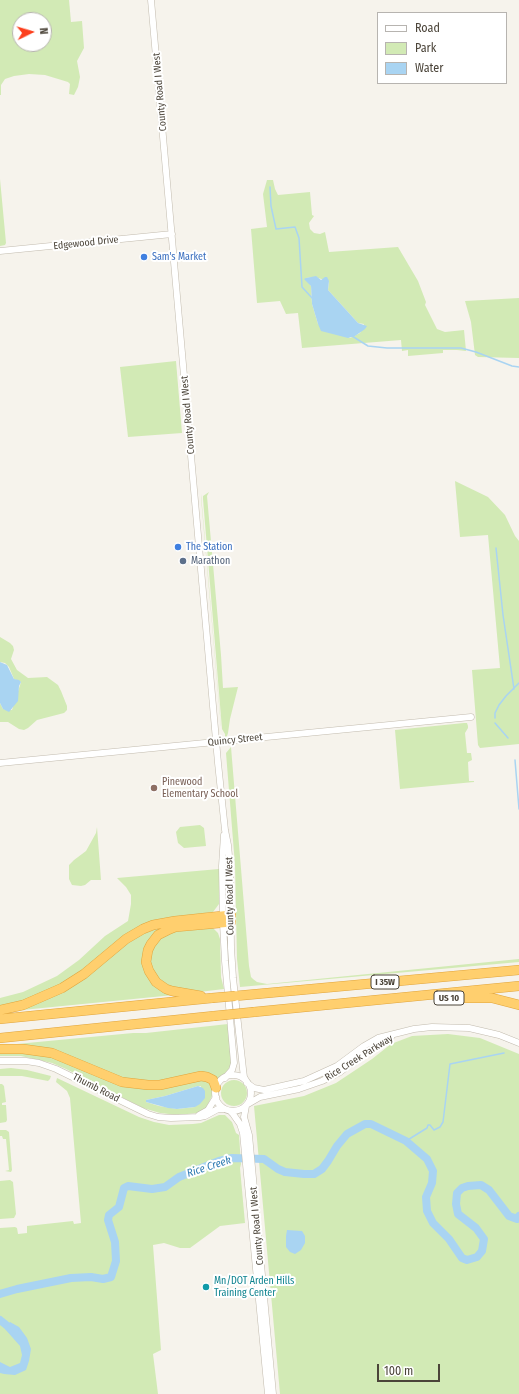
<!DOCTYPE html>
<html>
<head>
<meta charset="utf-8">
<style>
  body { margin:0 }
  #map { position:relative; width:519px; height:1394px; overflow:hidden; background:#f6f3ec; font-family:"Fira Sans Condensed",sans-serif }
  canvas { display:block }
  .legend { position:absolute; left:377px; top:12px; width:130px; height:72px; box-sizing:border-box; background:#fff; border:1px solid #b7b4b0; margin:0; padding:5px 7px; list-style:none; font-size:12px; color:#4b4439 }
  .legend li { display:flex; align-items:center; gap:8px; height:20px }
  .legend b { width:20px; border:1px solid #b7b4b0 }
  .north { position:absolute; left:12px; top:12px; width:40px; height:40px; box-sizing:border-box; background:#fff; border:1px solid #b7b4b0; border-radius:50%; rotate:85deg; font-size:11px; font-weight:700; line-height:16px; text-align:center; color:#4b4439 }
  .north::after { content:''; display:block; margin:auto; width:14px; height:18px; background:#fc3f1d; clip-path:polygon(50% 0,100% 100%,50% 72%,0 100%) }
  .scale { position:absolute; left:377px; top:1364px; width:63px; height:18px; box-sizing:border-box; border:2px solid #4b4439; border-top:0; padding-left:5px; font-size:12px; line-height:14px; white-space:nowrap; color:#4b4439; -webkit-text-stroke:3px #fff; paint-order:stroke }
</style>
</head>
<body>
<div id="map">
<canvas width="519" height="1394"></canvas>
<ul class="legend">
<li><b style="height:5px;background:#fff"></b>Road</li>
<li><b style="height:11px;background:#d2eab5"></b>Park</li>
<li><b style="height:11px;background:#a9d4f2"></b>Water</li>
</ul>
<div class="north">N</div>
<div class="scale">100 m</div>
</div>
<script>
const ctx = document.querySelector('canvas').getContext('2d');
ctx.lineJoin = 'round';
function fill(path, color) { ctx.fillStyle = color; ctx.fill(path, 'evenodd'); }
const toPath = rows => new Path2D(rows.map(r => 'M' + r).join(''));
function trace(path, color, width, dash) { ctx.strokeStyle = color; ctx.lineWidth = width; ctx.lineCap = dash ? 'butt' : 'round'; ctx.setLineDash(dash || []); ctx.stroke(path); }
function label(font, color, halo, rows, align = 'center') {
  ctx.font = font + ' "Fira Sans Condensed",sans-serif'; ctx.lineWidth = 4; ctx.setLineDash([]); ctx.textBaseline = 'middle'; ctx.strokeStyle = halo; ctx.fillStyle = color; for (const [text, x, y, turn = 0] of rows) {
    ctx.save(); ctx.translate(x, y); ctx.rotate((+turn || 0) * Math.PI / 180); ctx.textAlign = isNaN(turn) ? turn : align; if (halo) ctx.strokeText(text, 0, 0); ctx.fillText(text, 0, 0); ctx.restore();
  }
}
fill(toPath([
  [0,0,69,0,71,22,82,21,84,48,77,61,80,77,78,87,74,95,69,94,70,84,68,82,45,75,29,74,14,76,5,79,1,85,1,95,0,95],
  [20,20,44,20,44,44,20,44],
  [0,179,6,243,5,245,0,246],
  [267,180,273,180,275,189,278,195,310,192,312,215,314,216,309,223,310,229,314,233,320,234,325,232,329,252,398,247,418,281,426,302,425,305,437,329,445,332,464,330,466,351,457,350,443,350,443,353,408,356,408,350,402,351,401,340,302,348,298,313,286,314,280,301,257,303,251,229,267,227,263,194],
  [314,277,329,281,328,290,358,323,364,324,360,333,350,338,318,324,312,304,311,286,306,278],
  [519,298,519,358,478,357,475,355,471,322,465,301],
  [176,361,182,433,128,437,120,367],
  [455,481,488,497,505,515,515,536,519,541,519,744,480,748,478,745,472,670,500,668,488,535,460,537],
  [209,492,207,496,221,655,223,688,238,687,230,719,228,733,227,736,225,737,225,734,222,729,203,499,203,496],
  [201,494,221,725,221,727,201,498],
  [0,637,10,643,13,646,14,650,11,659,17,670,28,678,47,677,58,685,61,691,67,706,67,710,64,713,37,720,28,728,24,730,19,729,8,722,0,722,0,703,3,709,12,710,21,682,14,679,9,667,5,663,0,662],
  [464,723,467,723,468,726,468,728,465,733,467,753,471,753,472,760,468,762,469,781,474,781,474,782,400,789,395,730],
  [231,747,249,966,251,977,253,979,257,982,267,984,519,959,519,962,240,987,237,959,235,865,226,753],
  [200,825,204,828,206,846,184,848,178,843,176,832,180,827],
  [97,827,101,880,91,880,85,885,81,886,72,885,69,879,69,865,74,860,86,851,96,833],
  [219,869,219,904,213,912,158,920,82,972,40,996,0,1007,0,998,23,992,57,976,79,960,105,936,128,921,131,904,131,895,126,887,117,878],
  [166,925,144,963,174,995,12,1011,35,1002,135,936],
  [213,928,218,933,220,939,221,977,224,989,199,992,166,987,150,969,149,965,153,943,170,932],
  [228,1024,232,1059,231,1065,228,1070,217,1082,214,1078,164,1081,132,1082,85,1063,6,1045,133,1033,146,1033],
  [448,1034,480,1038,519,1054,519,1394,280,1394,254,1106,304,1096,336,1083,372,1059,391,1044,412,1036],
  [0,1051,49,1055,128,1086,196,1078,210,1081,213,1091,213,1094,206,1108,197,1113,178,1115,160,1113,143,1108,66,1069,52,1063,21,1056,0,1056],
  [198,1086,201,1086,195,1107,177,1109,159,1106,146,1102,146,1100,165,1096],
  [11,1068,27,1070,51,1076,50,1079,48,1081,22,1076,0,1076,0,1069],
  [57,1078,139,1117,154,1122,169,1125,193,1124,201,1123,219,1115,225,1115,232,1122,236,1133,239,1135,241,1164,240,1168,245,1223,220,1226,190,1248,180,1248,164,1243,153,1245,161,1350,153,1354,158,1394,0,1394,0,1228,15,1227,17,1228,18,1234,27,1233,27,1226,73,1221,74,1224,81,1223,70,1098,67,1091,56,1082],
  '221 1093a13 13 0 1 1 26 0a13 13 0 1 1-26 0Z',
  [0,1084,2,1084,4,1086,6,1102,2,1103,2,1105,6,1105,7,1120,6,1122,0,1123],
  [0,1130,6,1130,9,1132,12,1170,11,1172,5,1171,9,1170,6,1139,3,1139,2,1136,0,1136],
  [0,1181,10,1180,13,1182,16,1214,14,1218,0,1219]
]), '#d2eab5');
fill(toPath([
  [316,276,321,280,325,277,327,277,329,281,328,290,358,323,367,326,365,329,355,336,348,338,321,331,318,324,312,304,311,286,304,279,306,278],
  [0,662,7,665,14,679,19,680,21,682,19,686,18,701,9,712,3,709,0,703],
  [198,1086,203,1088,205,1091,205,1098,200,1104,195,1107,177,1109,168,1108,146,1102,146,1100,165,1096],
  [287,1230,302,1231,305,1236,305,1243,301,1250,295,1254,290,1252,286,1247,286,1236],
  [10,1322,19,1327,27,1338,31,1349,29,1361,26,1370,15,1375,4,1374,0,1373,0,1362,10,1367,20,1363,22,1355,20,1346,5,1329]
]), '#a9d4f2');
trace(toPath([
  [270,187,271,206,276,229,295,227,299,238,302,287,313,299],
  [352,336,368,346,387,348,461,348,476,352,512,366,519,367],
  [496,548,503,615,514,689],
  [495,718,495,713,499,705,506,696,519,683],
  [495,723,508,738],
  [515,760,519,809],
  [406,1141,427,1128,428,1125,430,1125,434,1130,440,1127,443,1122,450,1064,504,1053]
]), '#a9d4f2', 1.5);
trace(toPath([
  [0,1294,17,1289,71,1278,91,1277,103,1279,111,1277,116,1261,115,1242,108,1220,109,1215,119,1207,124,1188,128,1186,152,1189,165,1187,179,1177,219,1161,232,1158,264,1159,278,1169,285,1172,304,1174,314,1174,322,1169,328,1161,337,1146,347,1134,365,1124,371,1124,406,1141,427,1159,433,1171,432,1183,426,1197,427,1211,433,1223,449,1239,462,1258,467,1260,477,1257,482,1251,484,1239,476,1228,458,1214,456,1204,457,1193,462,1188,468,1186,481,1185,489,1190,509,1216,517,1219,519,1216],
  [0,1320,15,1332]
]), '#a9d4f2', 8);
const minor = toPath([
  [151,0,218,763,225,830,228,845,230,867,231,948,233,978,243,1069,244,1077,247,1082],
  [0,251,172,234],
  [0,763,471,717],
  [224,835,222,866,223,923,225,961,234,1063,232,1070,225,1078],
  [0,1061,26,1061,39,1063,56,1069,148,1114,158,1117,171,1118,200,1117,205,1116,218,1109,224,1109],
  '215 1093a18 18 0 1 1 36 0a18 18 0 1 1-36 0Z',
  [247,1083,254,1088,264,1090,304,1081,337,1066,364,1046,378,1038,414,1029,432,1027,469,1028,499,1035,519,1043],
  [248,1104,260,1097,299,1089,322,1081,340,1072,374,1047,391,1037],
  [246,1106,244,1117,249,1135,273,1394],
  [230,1111,233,1114,240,1124,243,1133,268,1394],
  [199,1115,208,1110,216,1097]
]);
const highway = toPath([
  [201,996,172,991,166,989,156,982,149,971,146,962,148,950,151,944,158,935,170,929,175,927,231,922],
  [235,996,519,970],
  [455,998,492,998,519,1005],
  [0,1010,23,1005,62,988,84,974,126,939,143,929,153,925,175,921,231,915],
  [254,1012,519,986],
  [0,1019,212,998],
  [0,1038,214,1016],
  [0,1049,23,1049,52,1053,122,1082,148,1085,160,1085,201,1076,207,1077,213,1080,216,1088]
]);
trace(minor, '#c2bbae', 7);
trace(highway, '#e0a43c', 10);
trace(minor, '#fff', 6);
trace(highway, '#ffcf6e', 9);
const highwayBridge = toPath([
  [212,998,235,996],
  [214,1016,254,1012]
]);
trace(highwayBridge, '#e0a43c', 10, []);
trace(highwayBridge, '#ffcf6e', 9);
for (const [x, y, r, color] of [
  [144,257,4,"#3f7fe0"],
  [178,547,4,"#3f7fe0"],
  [183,561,4,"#5c6f8a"],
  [154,788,4,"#8d6e63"],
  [206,1287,4,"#0f9aa8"]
]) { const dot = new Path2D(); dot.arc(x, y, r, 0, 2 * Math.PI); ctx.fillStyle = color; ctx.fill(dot); trace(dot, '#fff', 1.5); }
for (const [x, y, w] of [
  [385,982,28],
  [449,998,30]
]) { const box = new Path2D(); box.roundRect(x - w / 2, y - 7, w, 14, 3); ctx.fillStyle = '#fff'; ctx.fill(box); trace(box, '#4b4439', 1); }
label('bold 9px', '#4b4439', null, [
  ["I 35W",385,982],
  ["US 10",449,998]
]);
label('10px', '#4b4439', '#fff', [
  ["County Road I West",160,92,-95],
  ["Edgewood Drive",86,243,-6],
  ["County Road I West",188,415,-95],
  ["Quincy Street",235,740,-6],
  ["County Road I West",230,896,-91],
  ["Rice Creek Parkway",359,1058,-32],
  ["Thumb Road",96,1088,27],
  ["County Road I West",257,1226,-95]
]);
label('10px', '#366cbe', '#fff', [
  ["Sam's Market",152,257],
  ["The Station",186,547]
], 'left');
label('10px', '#4e5e75', '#fff', [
  ["Marathon",191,561]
], 'left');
label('10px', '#785e54', '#fff', [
  ["Pinewood",162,782],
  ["Elementary School",162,794]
], 'left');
label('10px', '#0d838f', '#fff', [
  ["Mn/DOT Arden Hills",214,1281],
  ["Training Center",214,1293]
], 'left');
label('italic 11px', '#2e7ab2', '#fff', [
  ["Rice Creek",209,1167,-18]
]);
</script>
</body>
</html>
